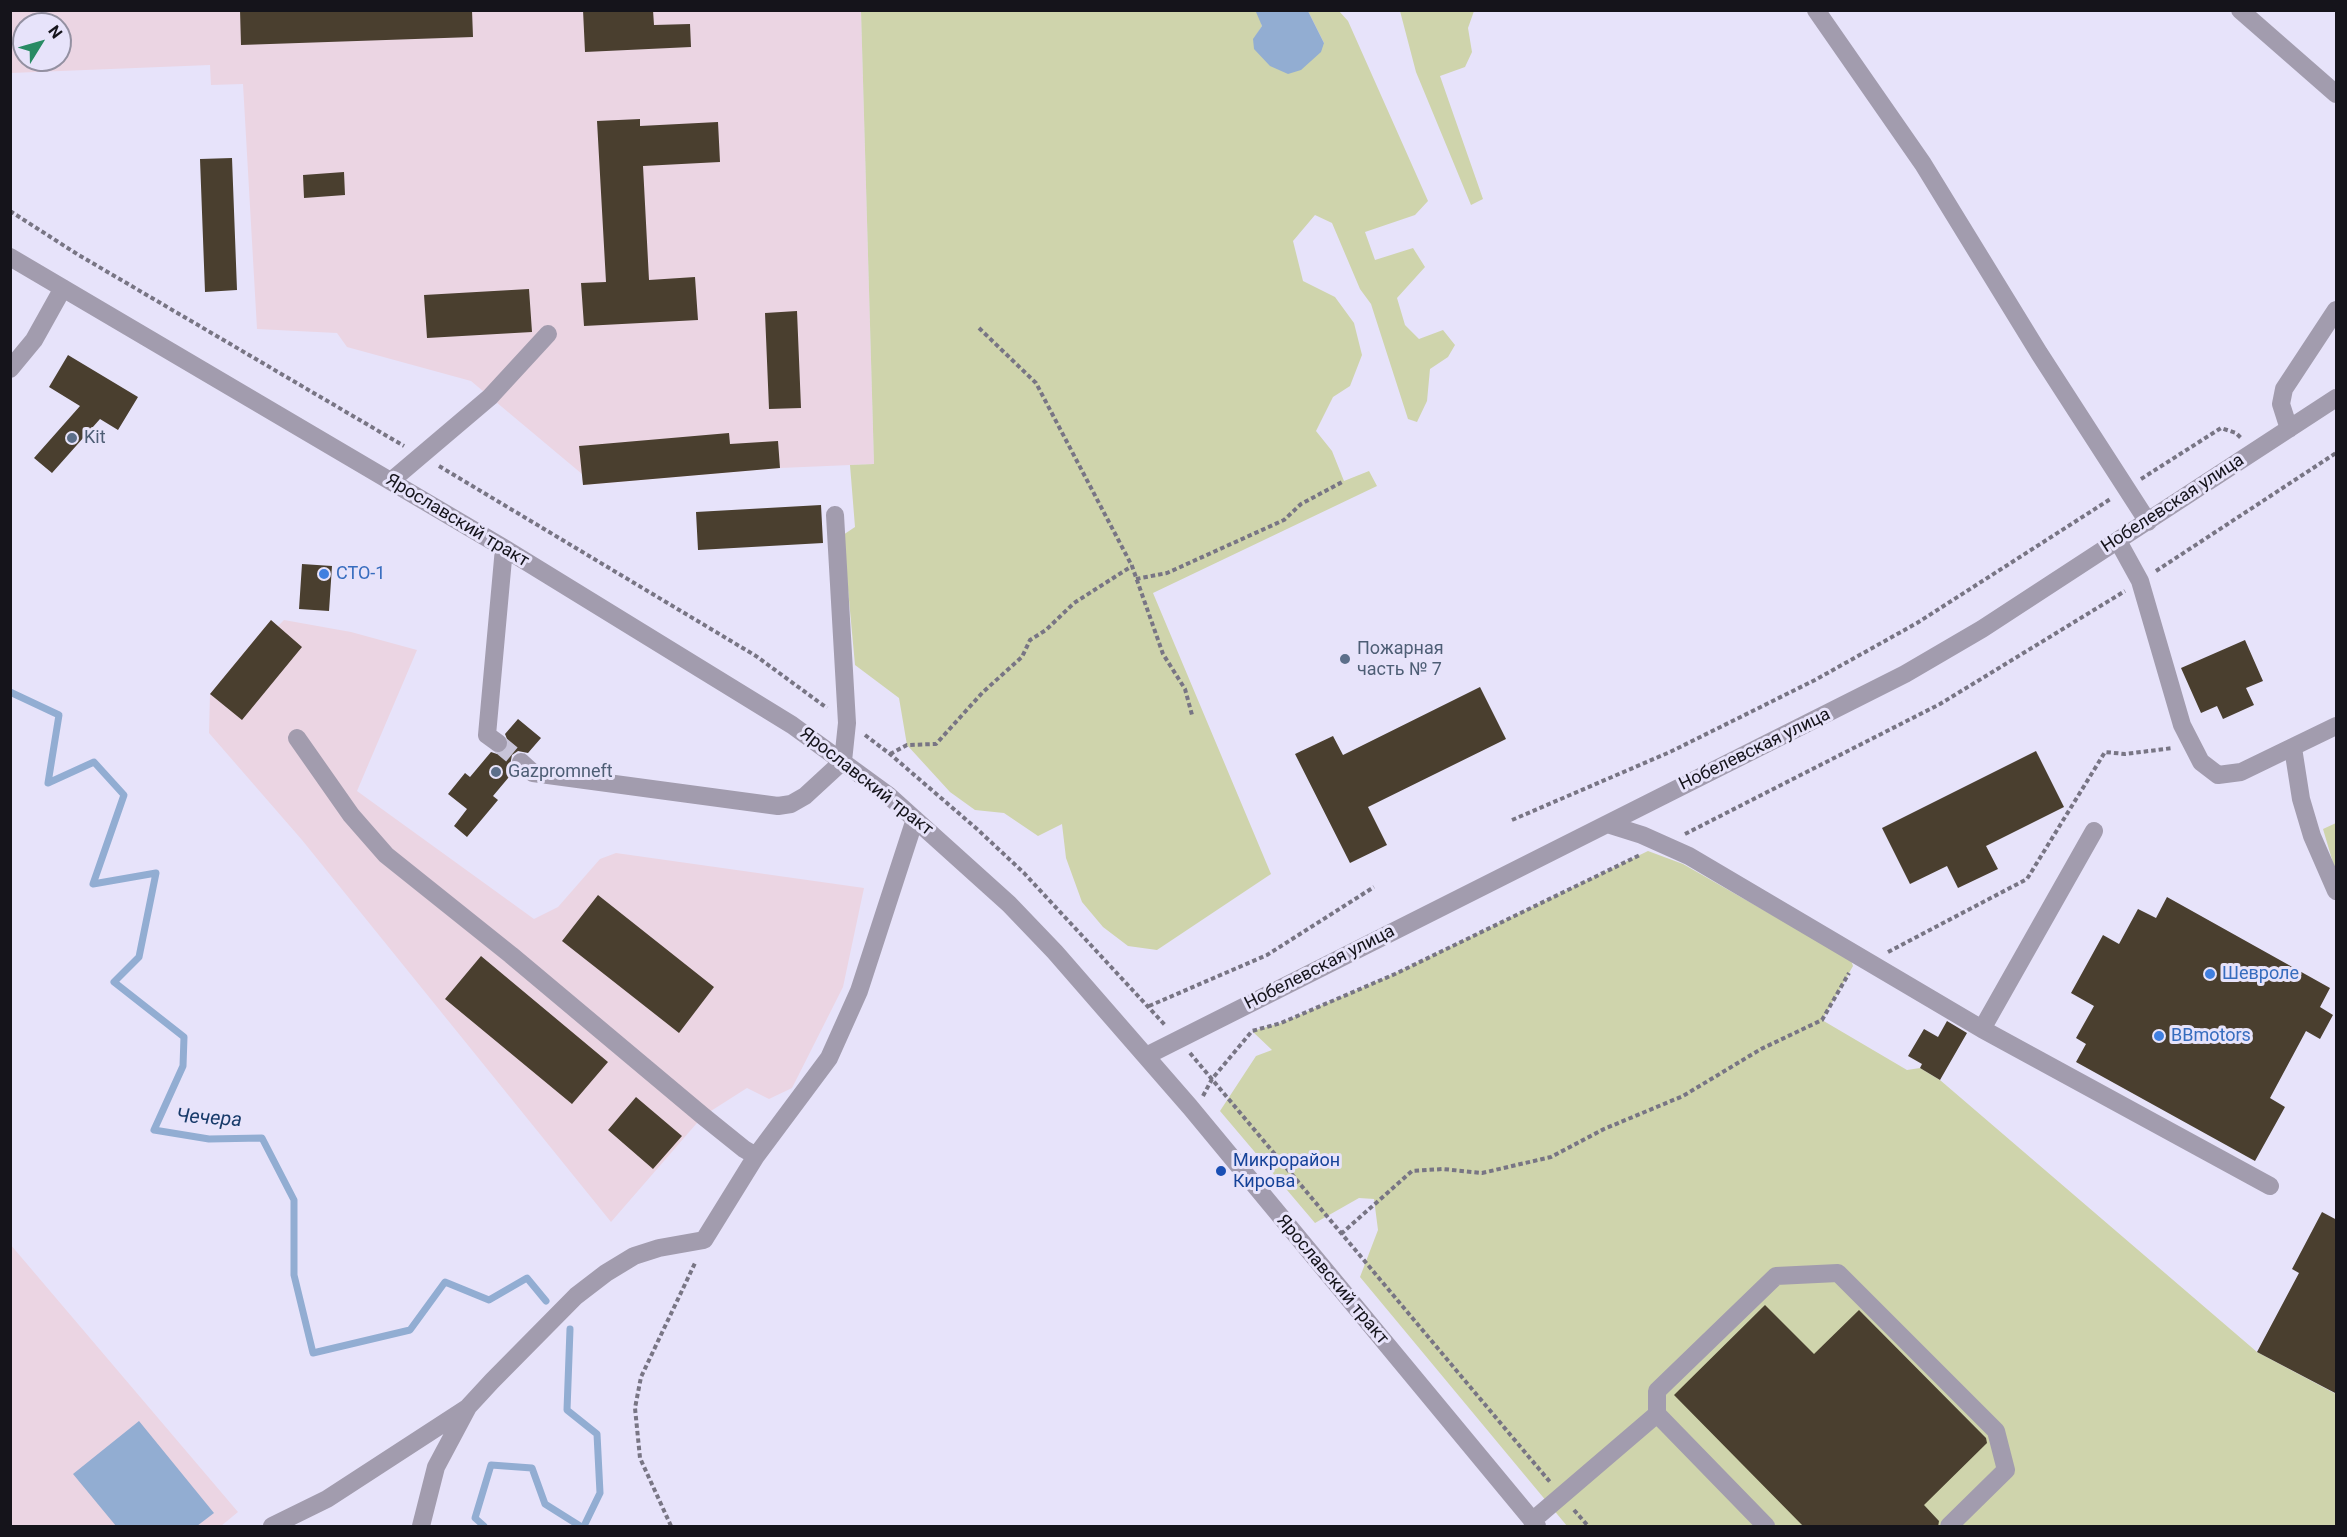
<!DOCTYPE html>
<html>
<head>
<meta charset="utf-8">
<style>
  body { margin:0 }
  #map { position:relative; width:2347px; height:1537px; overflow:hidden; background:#e7e3fa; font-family:Roboto,sans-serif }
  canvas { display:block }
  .frame { position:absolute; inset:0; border:12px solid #15141b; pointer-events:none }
  .north { position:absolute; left:12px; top:12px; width:60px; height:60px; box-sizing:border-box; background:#e7e3fa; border:2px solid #9390a1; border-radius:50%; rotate:53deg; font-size:16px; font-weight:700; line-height:24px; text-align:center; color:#15141b }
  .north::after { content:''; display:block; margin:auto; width:21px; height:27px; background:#298b64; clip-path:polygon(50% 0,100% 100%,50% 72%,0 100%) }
</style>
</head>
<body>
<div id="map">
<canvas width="2347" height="1537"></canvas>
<div class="frame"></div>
<div class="north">N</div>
</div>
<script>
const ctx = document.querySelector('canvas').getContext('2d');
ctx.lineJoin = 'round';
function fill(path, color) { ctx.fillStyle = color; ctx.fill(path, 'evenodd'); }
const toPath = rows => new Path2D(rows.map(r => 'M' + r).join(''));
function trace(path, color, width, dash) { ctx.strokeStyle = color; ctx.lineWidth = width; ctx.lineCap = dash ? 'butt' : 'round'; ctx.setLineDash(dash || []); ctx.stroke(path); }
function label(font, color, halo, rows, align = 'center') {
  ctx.font = font + ' Roboto,sans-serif'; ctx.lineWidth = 6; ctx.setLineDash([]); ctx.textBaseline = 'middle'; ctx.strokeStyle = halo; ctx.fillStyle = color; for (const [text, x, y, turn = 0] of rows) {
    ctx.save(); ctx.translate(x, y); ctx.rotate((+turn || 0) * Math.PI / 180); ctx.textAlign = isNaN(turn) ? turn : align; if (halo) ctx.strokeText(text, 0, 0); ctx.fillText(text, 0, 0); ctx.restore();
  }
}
fill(toPath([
  [10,11,861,11,874,464,780,468,583,485,582,474,471,381,347,347,337,333,257,329,243,84,211,85,210,65,11,73],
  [24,24,60,24,60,60,24,60],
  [271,620,278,626,284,620,351,632,417,650,357,791,534,919,558,907,600,859,616,853,864,888,843,987,792,1088,769,1099,747,1088,703,1116,611,1222,302,840,209,733,210,694],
  [10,1244,238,1512,221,1526,11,1526]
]), '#ebd5e3');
fill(toPath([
  [861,11,1258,11,1262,26,1254,39,1324,43,1308,11,1339,11,1348,21,1428,201,1415,215,1365,232,1375,260,1413,248,1425,267,1397,298,1405,325,1419,339,1443,330,1455,345,1448,357,1430,369,1427,401,1417,422,1408,419,1371,304,1360,289,1332,223,1315,215,1293,241,1303,281,1335,297,1354,323,1362,355,1350,386,1333,397,1316,431,1332,451,1344,481,1369,471,1377,486,1153,593,1271,874,1157,950,1128,946,1103,927,1082,902,1066,858,1062,824,1038,836,1004,813,975,810,950,792,907,745,899,698,855,665,843,535,855,527,850,465,874,464],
  [1400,11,1474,11,1468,28,1472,52,1465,67,1440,76,1483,199,1471,205,1416,72],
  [2336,823,2336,873,2323,829],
  [1648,851,1683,864,1851,960,1853,966,1822,1020,1907,1070,1920,1068,1940,1080,2257,1352,2336,1394,2336,1526,1567,1526,1360,1277,1378,1230,1374,1199,1359,1198,1315,1223,1220,1111,1256,1056,1272,1050,1252,1031,1281,1023,1394,974]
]), '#cfd4ac');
fill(toPath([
  [1258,11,1308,11,1324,43,1321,52,1301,70,1288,74,1270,66,1254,49,1253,39,1262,26,1256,12],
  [139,1421,214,1513,197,1526,116,1526,73,1474]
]), '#92add2');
trace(toPath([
  [10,692,59,715,48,783,94,762,124,795,93,884,156,873,139,957,114,982,184,1037,183,1066,154,1130,209,1139,262,1138,294,1200,294,1275,313,1353,410,1330,445,1282,489,1300,527,1278,546,1301],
  [570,1329,567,1410,597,1434,600,1493,584,1526],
  [484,1526,475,1518,491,1465,532,1468,545,1504,580,1526]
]), '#92add2', 7);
fill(toPath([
  [240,10,472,10,473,37,241,45],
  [583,10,653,10,654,25,690,24,691,47,585,52],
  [640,119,640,126,718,122,720,162,643,166,649,280,695,277,698,320,584,326,581,283,606,282,597,121],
  [232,158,237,290,205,292,200,159],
  [344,172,345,195,304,198,303,175],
  [529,289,532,332,427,338,424,295],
  [797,311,801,408,769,409,765,313],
  [68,355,138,397,118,430,100,419,52,473,34,458,80,406,49,387],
  [729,433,730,444,778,441,780,468,583,485,579,446],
  [821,505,823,543,698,550,696,512],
  [302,564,332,566,329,611,299,609],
  [271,620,302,647,242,720,210,694],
  [2245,640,2263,681,2246,688,2254,705,2223,719,2217,706,2201,713,2181,668],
  [1480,687,1506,739,1368,807,1387,845,1350,863,1295,754,1333,736,1343,755],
  [518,719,541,738,528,753,518,751,512,755,510,765,514,771,493,796,498,800,467,837,454,826,467,809,448,794,465,773,470,777,491,752,497,754,507,750,509,744,505,734],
  [2036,751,2064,807,1986,846,1998,869,1958,888,1947,866,1910,884,1882,828],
  [598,895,714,987,679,1033,562,941],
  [2167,897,2330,988,2320,1007,2333,1015,2320,1039,2306,1031,2270,1098,2285,1107,2255,1161,2076,1062,2086,1044,2076,1038,2094,1006,2071,993,2103,935,2119,944,2138,909,2156,918],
  [481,956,608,1062,572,1104,445,999],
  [1947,1021,1967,1033,1940,1080,1920,1068,1922,1064,1908,1056,1924,1029,1938,1037],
  [636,1097,682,1136,653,1169,608,1130],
  [2322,1212,2337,1220,2337,1394,2257,1352,2299,1273,2292,1269],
  [1765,1305,1814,1354,1859,1310,1986,1438,1987,1443,1924,1505,1939,1521,1938,1527,1804,1527,1674,1395]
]), '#4a3f2f');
trace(toPath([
  [498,743,521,762]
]), '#c8c4d9', 18, [18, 9]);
trace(toPath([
  [10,211,77,254,404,446],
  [979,328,1036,383,1132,566,1163,654,1185,689,1192,715],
  [439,466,756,656,827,708],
  [2141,479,2221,428,2236,433,2241,438],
  [2156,571,2336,453],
  [1136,579,1167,573,1284,520,1301,504,1344,481],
  [865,735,890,754,977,829,1024,873,1165,1025],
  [890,754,907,745,936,744,983,692,1022,657,1030,640,1046,630,1074,603,1132,566],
  [1512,820,1670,752,1815,680,1917,623,2112,498],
  [1685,834,1940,704,2125,591],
  [1888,952,2027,879,2105,752,2125,754,2173,748],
  [1149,1006,1267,955,1374,887],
  [1190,1053,1550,1482],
  [1203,1096,1212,1079,1252,1031,1281,1023,1395,974,1640,855],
  [1341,1234,1412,1171,1443,1169,1482,1173,1551,1157,1604,1129,1683,1096,1761,1049,1822,1020,1849,973],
  [1574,1510,1588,1526],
  [671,1526,640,1458,635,1408,641,1377,696,1261]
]), '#787584', 4, [4.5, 3]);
trace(toPath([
  [1816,10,1923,164,2039,353,2148,522],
  [2240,10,2336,94],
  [10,257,504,548,792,725,888,795,1009,904,1055,952,1190,1107,1537,1526],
  [10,369,34,340,63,288],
  [2289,429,2281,404,2284,389,2336,310],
  [391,481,490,397,548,334],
  [2118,541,2140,581,2182,725,2201,762,2218,775,2241,772,2336,726],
  [297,738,351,815,386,855,511,955,703,1116,744,1149,756,1156],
  [498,743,487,735,504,548],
  [2293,748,2301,799,2312,836,2336,891],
  [521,762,533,773,778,806,791,804,805,796,843,761,847,723,835,515],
  [1607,824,1642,835,1689,856,1982,1029,2270,1186],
  [1982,1029,2094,831],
  [1146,1056,1905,674,1982,629,2336,398],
  [1657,1414,1657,1391,1776,1276,1838,1273,1996,1431,2006,1470,1949,1526],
  [1532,1521,1657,1414,1766,1526],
  [272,1526,327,1499,467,1408],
  [421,1526,436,1467,468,1407,492,1381,576,1296,606,1273,634,1256,659,1248,704,1240,756,1156,829,1058,859,991,915,819]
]), '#a29cae', 18);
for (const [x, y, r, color] of [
  [72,438,6,"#5c6f8a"],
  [324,574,6,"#3f7fe0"],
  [1345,659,6,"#5c6f8a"],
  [496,772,6,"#5c6f8a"],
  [2210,974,6,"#3f7fe0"],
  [2159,1036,6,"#3f7fe0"],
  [1221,1171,6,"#1a4fb4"]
]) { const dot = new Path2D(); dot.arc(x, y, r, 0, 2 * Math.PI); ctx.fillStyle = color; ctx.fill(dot); trace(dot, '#e7e3fa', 2); }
label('18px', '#4e5e75', '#e7e3fa', [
  ["Kit",84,438],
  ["Пожарная",1357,649],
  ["часть № 7",1357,670],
  ["Gazpromneft",508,772]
], 'left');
label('18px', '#15141b', '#e7e3fa', [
  ["Нобелевская улица",2173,504,-33],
  ["Ярославский тракт",457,521,31],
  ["Нобелевская улица",1755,750,-26],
  ["Ярославский тракт",866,782,38],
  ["Нобелевская улица",1320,968,-27],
  ["Ярославский тракт",1332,1280,50]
]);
label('18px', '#366cbe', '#e7e3fa', [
  ["СТО-1",336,574],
  ["Шевроле",2222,974],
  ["BBmotors",2171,1036]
], 'left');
label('18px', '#164399', '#e7e3fa', [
  ["Микрорайон",1233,1161],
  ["Кирова",1233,1182]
], 'left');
label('italic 20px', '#183b6a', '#e7e3fa', [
  ["Чечера",209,1119,4]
]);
</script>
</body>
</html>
